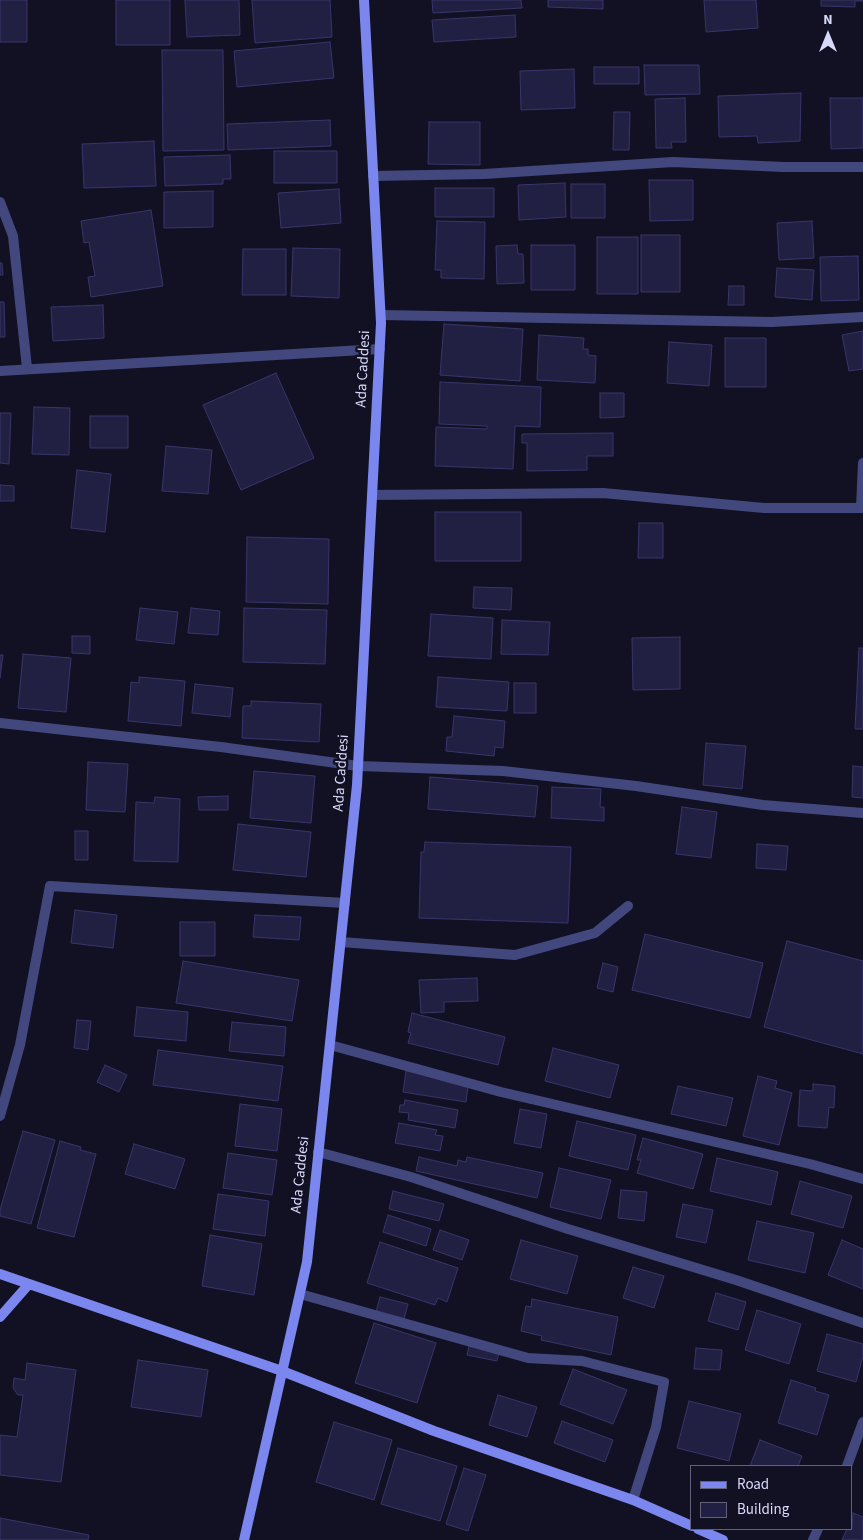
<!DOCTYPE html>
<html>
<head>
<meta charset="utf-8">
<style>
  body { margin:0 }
  #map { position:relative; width:863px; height:1540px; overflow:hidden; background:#121123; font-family:"Source Sans 3",sans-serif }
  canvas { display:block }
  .legend { position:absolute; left:690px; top:1465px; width:162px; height:65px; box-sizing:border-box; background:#121123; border:1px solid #616179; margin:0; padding:6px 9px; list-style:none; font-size:15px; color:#d8d9fa }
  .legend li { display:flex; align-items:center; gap:10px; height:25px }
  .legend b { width:25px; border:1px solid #616179 }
  .north { position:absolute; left:803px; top:10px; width:50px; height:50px; -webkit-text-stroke:4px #121123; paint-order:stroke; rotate:0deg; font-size:14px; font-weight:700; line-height:20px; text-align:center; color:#d8d9fa }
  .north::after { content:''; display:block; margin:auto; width:18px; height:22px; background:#d8d9fa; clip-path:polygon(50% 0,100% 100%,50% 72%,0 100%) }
</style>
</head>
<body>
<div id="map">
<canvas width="863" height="1540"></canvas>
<ul class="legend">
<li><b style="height:6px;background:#7b87ef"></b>Road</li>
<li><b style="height:14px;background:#222042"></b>Building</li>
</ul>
<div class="north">N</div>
</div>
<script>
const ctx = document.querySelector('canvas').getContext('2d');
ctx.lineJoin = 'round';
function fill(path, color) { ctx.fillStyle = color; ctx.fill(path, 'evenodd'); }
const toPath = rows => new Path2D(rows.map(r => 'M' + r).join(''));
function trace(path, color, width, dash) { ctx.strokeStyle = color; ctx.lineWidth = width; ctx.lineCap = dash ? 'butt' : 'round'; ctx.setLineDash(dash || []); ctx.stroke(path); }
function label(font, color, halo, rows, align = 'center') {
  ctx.font = font + ' "Source Sans 3",sans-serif'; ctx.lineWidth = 5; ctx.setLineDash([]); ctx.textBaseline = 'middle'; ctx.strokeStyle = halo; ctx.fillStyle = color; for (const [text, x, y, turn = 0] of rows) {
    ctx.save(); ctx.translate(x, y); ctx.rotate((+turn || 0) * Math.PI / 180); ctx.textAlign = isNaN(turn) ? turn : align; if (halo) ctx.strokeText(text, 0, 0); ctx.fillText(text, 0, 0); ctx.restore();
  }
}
const building = toPath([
  [0,0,27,0,27,42,0,42,0,0],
  [116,0,170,0,170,45,116,45,116,0],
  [185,0,239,0,240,35,187,37,185,0],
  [252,0,330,0,332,37,255,43,252,0],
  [432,0,521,0,522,8,433,13,432,0],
  [548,0,603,0,603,9,548,7,548,0],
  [704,0,756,0,758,28,706,32,704,0],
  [821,0,863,0,863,1,855,1,855,7,821,6,821,0],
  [515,15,516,37,434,42,432,20,515,15],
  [330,42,334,78,237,87,234,51,330,42],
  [162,50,223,50,224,150,163,151,162,50],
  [644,65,699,65,700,94,645,95,644,65],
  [594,67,639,67,639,84,594,84,594,67],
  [574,69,575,108,521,110,520,71,574,69],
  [801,93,800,141,758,143,757,136,719,137,718,96,801,93],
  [685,98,686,142,671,142,672,148,656,148,655,99,685,98],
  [830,98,863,98,863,148,831,149,830,98],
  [614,112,630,112,629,150,613,150,614,112],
  [330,120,331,146,228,150,227,124,330,120],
  [429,122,480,122,480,165,428,164,429,122],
  [154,141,156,186,84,188,82,144,154,141],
  [274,151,337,151,337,183,274,183,274,151],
  [230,155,231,179,223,179,223,184,165,186,164,157,230,155],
  [649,180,693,180,693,220,650,221,649,180],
  [565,183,566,217,519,220,518,185,565,183],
  [571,184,605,184,605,218,571,218,571,184],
  [435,188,494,188,494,217,435,217,435,188],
  [339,189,341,223,281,228,278,193,339,189],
  [213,191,213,227,164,228,164,192,213,191],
  [151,210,163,286,91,297,88,277,95,276,89,242,84,243,81,221,151,210],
  [437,221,485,222,484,279,441,278,441,270,435,270,437,221],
  [812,221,814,258,779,260,777,223,812,221],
  [641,235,680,235,680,292,641,292,641,235],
  [597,237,638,237,638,294,597,294,597,237],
  [517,245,518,254,523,254,524,283,497,284,496,246,517,245],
  [531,245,575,245,575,290,531,290,531,245],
  [293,248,340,249,339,298,291,296,293,248],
  [243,249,286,249,286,295,242,295,243,249],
  [858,256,859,300,821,301,820,257,858,256],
  [0,263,2,263,3,275,0,275,0,263],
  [777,268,814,270,812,300,775,297,777,268],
  [729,286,744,286,744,305,728,305,729,286],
  [0,302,4,302,5,337,0,337,0,302],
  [103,305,104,338,53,341,51,307,103,305],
  [444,324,523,329,520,381,440,375,444,324],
  [863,331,863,369,849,371,842,335,863,331],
  [539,335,584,338,583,349,588,349,588,355,596,356,595,383,537,380,539,335],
  [725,338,766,338,766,387,725,387,725,338],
  [669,342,712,345,709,386,667,383,669,342],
  [276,373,314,458,241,490,203,405,276,373],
  [440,382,541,387,540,427,515,426,513,469,435,466,436,427,487,429,487,426,439,424,440,382],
  [600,393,624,393,624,417,600,418,600,393],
  [34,407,70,408,69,455,32,454,34,407],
  [0,413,11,413,9,464,0,463,0,413],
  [90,416,128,416,128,448,90,448,90,416],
  [613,433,613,456,587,456,587,470,527,471,527,443,522,443,522,434,613,433],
  [166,446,212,450,208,494,162,491,166,446],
  [77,470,111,474,105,532,71,528,77,470],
  [0,485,14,486,14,501,0,501,0,485],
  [435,512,521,512,521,561,435,561,435,512],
  [639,523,663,523,663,558,638,558,639,523],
  [247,537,329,539,328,604,246,602,247,537],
  [474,587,512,588,511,610,473,608,474,587],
  [140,608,178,612,174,644,136,640,140,608],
  [191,608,220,611,218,635,188,633,191,608],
  [244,608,327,610,325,664,243,662,244,608],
  [431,614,493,618,491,659,428,656,431,614],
  [502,620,550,622,548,655,501,654,502,620],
  [72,636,90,636,90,654,72,653,72,636],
  [680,637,680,689,633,690,632,638,680,637],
  [859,648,863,648,863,729,855,729,859,648],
  [23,654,71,658,66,712,18,708,23,654],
  [0,655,3,655,0,678,0,655],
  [139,677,185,681,181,726,128,721,131,682,139,683,139,677],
  [438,677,509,682,507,711,436,707,438,677],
  [514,683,536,683,536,713,514,713,514,683],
  [195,684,233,688,230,717,192,713,195,684],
  [251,701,321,704,319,742,242,738,243,706,251,706,251,701],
  [454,716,505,721,503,748,495,747,494,756,446,751,447,737,452,737,454,716],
  [706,743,746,746,742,789,703,785,706,743],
  [88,762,128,764,125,812,86,810,88,762],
  [853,766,863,767,863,798,852,797,853,766],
  [254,771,315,776,311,823,250,818,254,771],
  [430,777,538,786,535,817,428,809,430,777],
  [552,787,601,789,600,807,604,807,604,821,551,818,552,787],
  [228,796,228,810,199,810,198,797,228,796],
  [155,797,180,799,178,862,134,861,136,802,154,803,155,797],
  [682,807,717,812,711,858,676,854,682,807],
  [238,824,311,832,306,877,233,870,238,824],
  [75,831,88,831,88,860,75,860,75,831],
  [425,842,571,847,568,923,419,918,421,852,424,852,425,842],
  [757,844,788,846,786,870,756,868,757,844],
  [75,910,117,915,113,948,71,943,75,910],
  [255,915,301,917,299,940,253,937,255,915],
  [180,922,215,922,215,956,180,956,180,922],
  [645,934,763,963,750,1018,632,990,645,934],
  [787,941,863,961,863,1054,764,1027,787,941],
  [183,961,299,980,292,1021,176,1003,183,961],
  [603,963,618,967,613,992,597,988,603,963],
  [477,978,478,1001,444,1002,444,1012,421,1013,419,980,477,978],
  [137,1007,188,1012,186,1041,134,1036,137,1007],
  [412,1013,505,1037,498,1065,408,1043,411,1033,408,1032,412,1013],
  [77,1020,91,1021,88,1050,74,1048,77,1020],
  [232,1022,286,1027,284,1056,229,1051,232,1022],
  [553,1048,619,1065,610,1098,545,1081,553,1048],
  [158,1050,283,1066,278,1101,153,1085,158,1050],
  [105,1065,127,1075,119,1092,97,1082,105,1065],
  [406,1071,449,1078,468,1086,466,1102,403,1092,406,1071],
  [758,1076,777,1081,775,1088,792,1093,779,1145,743,1136,758,1076],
  [813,1084,835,1086,834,1108,829,1107,827,1128,798,1126,800,1090,813,1091,813,1084],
  [678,1086,733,1098,726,1126,671,1114,678,1086],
  [405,1100,458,1110,455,1128,408,1120,409,1113,399,1112,400,1105,404,1105,405,1100],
  [240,1104,282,1109,277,1151,235,1146,240,1104],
  [520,1109,547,1114,541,1148,514,1143,520,1109],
  [577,1121,636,1135,628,1170,569,1156,577,1121],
  [399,1123,437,1130,435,1135,443,1136,440,1151,395,1143,399,1123],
  [23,1131,55,1140,31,1224,0,1216,0,1210,23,1131],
  [643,1138,703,1154,693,1189,637,1173,641,1160,637,1160,643,1138],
  [60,1141,81,1147,80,1150,96,1154,74,1237,37,1228,60,1141],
  [134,1144,185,1159,175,1189,125,1174,134,1144],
  [228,1153,277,1160,272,1195,223,1188,228,1153],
  [419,1157,457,1166,458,1160,466,1162,467,1157,543,1173,537,1198,416,1171,419,1157],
  [717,1158,778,1172,771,1205,710,1191,717,1158],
  [559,1168,611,1180,601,1219,550,1207,559,1168],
  [800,1181,852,1196,843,1228,791,1214,800,1181],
  [621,1190,647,1192,644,1221,618,1218,621,1190],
  [393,1191,444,1204,439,1221,389,1209,393,1191],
  [218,1194,269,1201,265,1236,213,1229,218,1194],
  [683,1204,713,1210,706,1243,676,1237,683,1204],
  [388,1215,431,1229,426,1246,383,1232,388,1215],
  [757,1221,814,1233,805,1273,748,1260,757,1221],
  [440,1230,469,1240,462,1260,433,1250,440,1230],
  [210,1235,262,1244,254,1295,202,1286,210,1235],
  [521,1240,578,1256,567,1294,510,1279,521,1240],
  [842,1240,863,1249,863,1289,828,1275,842,1240],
  [380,1242,458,1268,447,1302,438,1298,435,1305,367,1283,380,1242],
  [633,1267,664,1276,654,1308,623,1298,633,1267],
  [716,1293,746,1302,738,1330,708,1321,716,1293],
  [380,1297,408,1304,404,1319,376,1312,380,1297],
  [532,1299,618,1317,611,1355,541,1340,542,1336,521,1331,526,1306,531,1307,532,1299],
  [757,1310,801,1324,789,1364,745,1350,757,1310],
  [374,1323,436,1343,417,1403,355,1383,374,1323],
  [827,1334,863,1344,863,1356,856,1382,817,1371,827,1334],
  [469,1346,499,1353,497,1361,467,1355,469,1346],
  [696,1348,722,1350,720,1370,694,1369,696,1348],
  [138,1360,208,1370,201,1417,131,1407,138,1360],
  [27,1363,76,1370,61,1482,0,1475,0,1435,17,1437,23,1395,18,1395,13,1388,14,1378,25,1380,27,1363],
  [573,1369,627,1390,613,1424,560,1404,573,1369],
  [791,1380,816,1388,815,1391,829,1395,817,1435,778,1423,791,1380],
  [498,1395,537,1407,527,1437,489,1425,498,1395],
  [689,1401,741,1414,729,1461,677,1448,689,1401],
  [562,1421,613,1440,605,1462,554,1443,562,1421],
  [334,1422,392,1440,374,1500,316,1482,334,1422],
  [760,1440,802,1456,798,1466,750,1466,760,1440],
  [398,1448,457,1466,440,1521,381,1504,398,1448],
  [464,1468,486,1475,468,1531,446,1524,464,1468],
  [853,1513,863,1517,863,1540,842,1540,847,1529,852,1529,853,1513],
  [0,1518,89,1535,88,1540,0,1540,0,1518]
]);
fill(building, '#222042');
trace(building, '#38356b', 1);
trace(toPath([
  [373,176,484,174,673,162,783,167,863,167],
  [0,202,13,236,27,368],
  [381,315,772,322,863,317],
  [0,371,380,349],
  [372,495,603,493,764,508,863,508],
  [861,508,863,463],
  [0,723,221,747,358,766,503,771,636,786,763,805,863,813],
  [341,942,515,955,595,933,628,906],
  [330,1045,501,1092,810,1164,863,1179],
  [0,1116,20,1045,50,886,345,903],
  [318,1152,411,1177,568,1229,736,1280,863,1323],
  [300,1294,528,1358,582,1361,664,1382,656,1427,633,1500],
  [847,1466,863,1422],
  [813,1540,818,1529]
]), '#42487d', 10);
trace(toPath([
  [0,1274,282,1371,434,1431,633,1500,692,1526],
  [0,1317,29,1284],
  [698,1529,723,1540],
  [244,1540,307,1262,357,785,381,323,364,0]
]), '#7b87ef', 10);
label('15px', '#d8d9fa', '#121123', [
  ["Ada Caddesi",364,369,-87],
  ["Ada Caddesi",342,773,-86],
  ["Ada Caddesi",301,1175,-84]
]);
</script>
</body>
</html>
